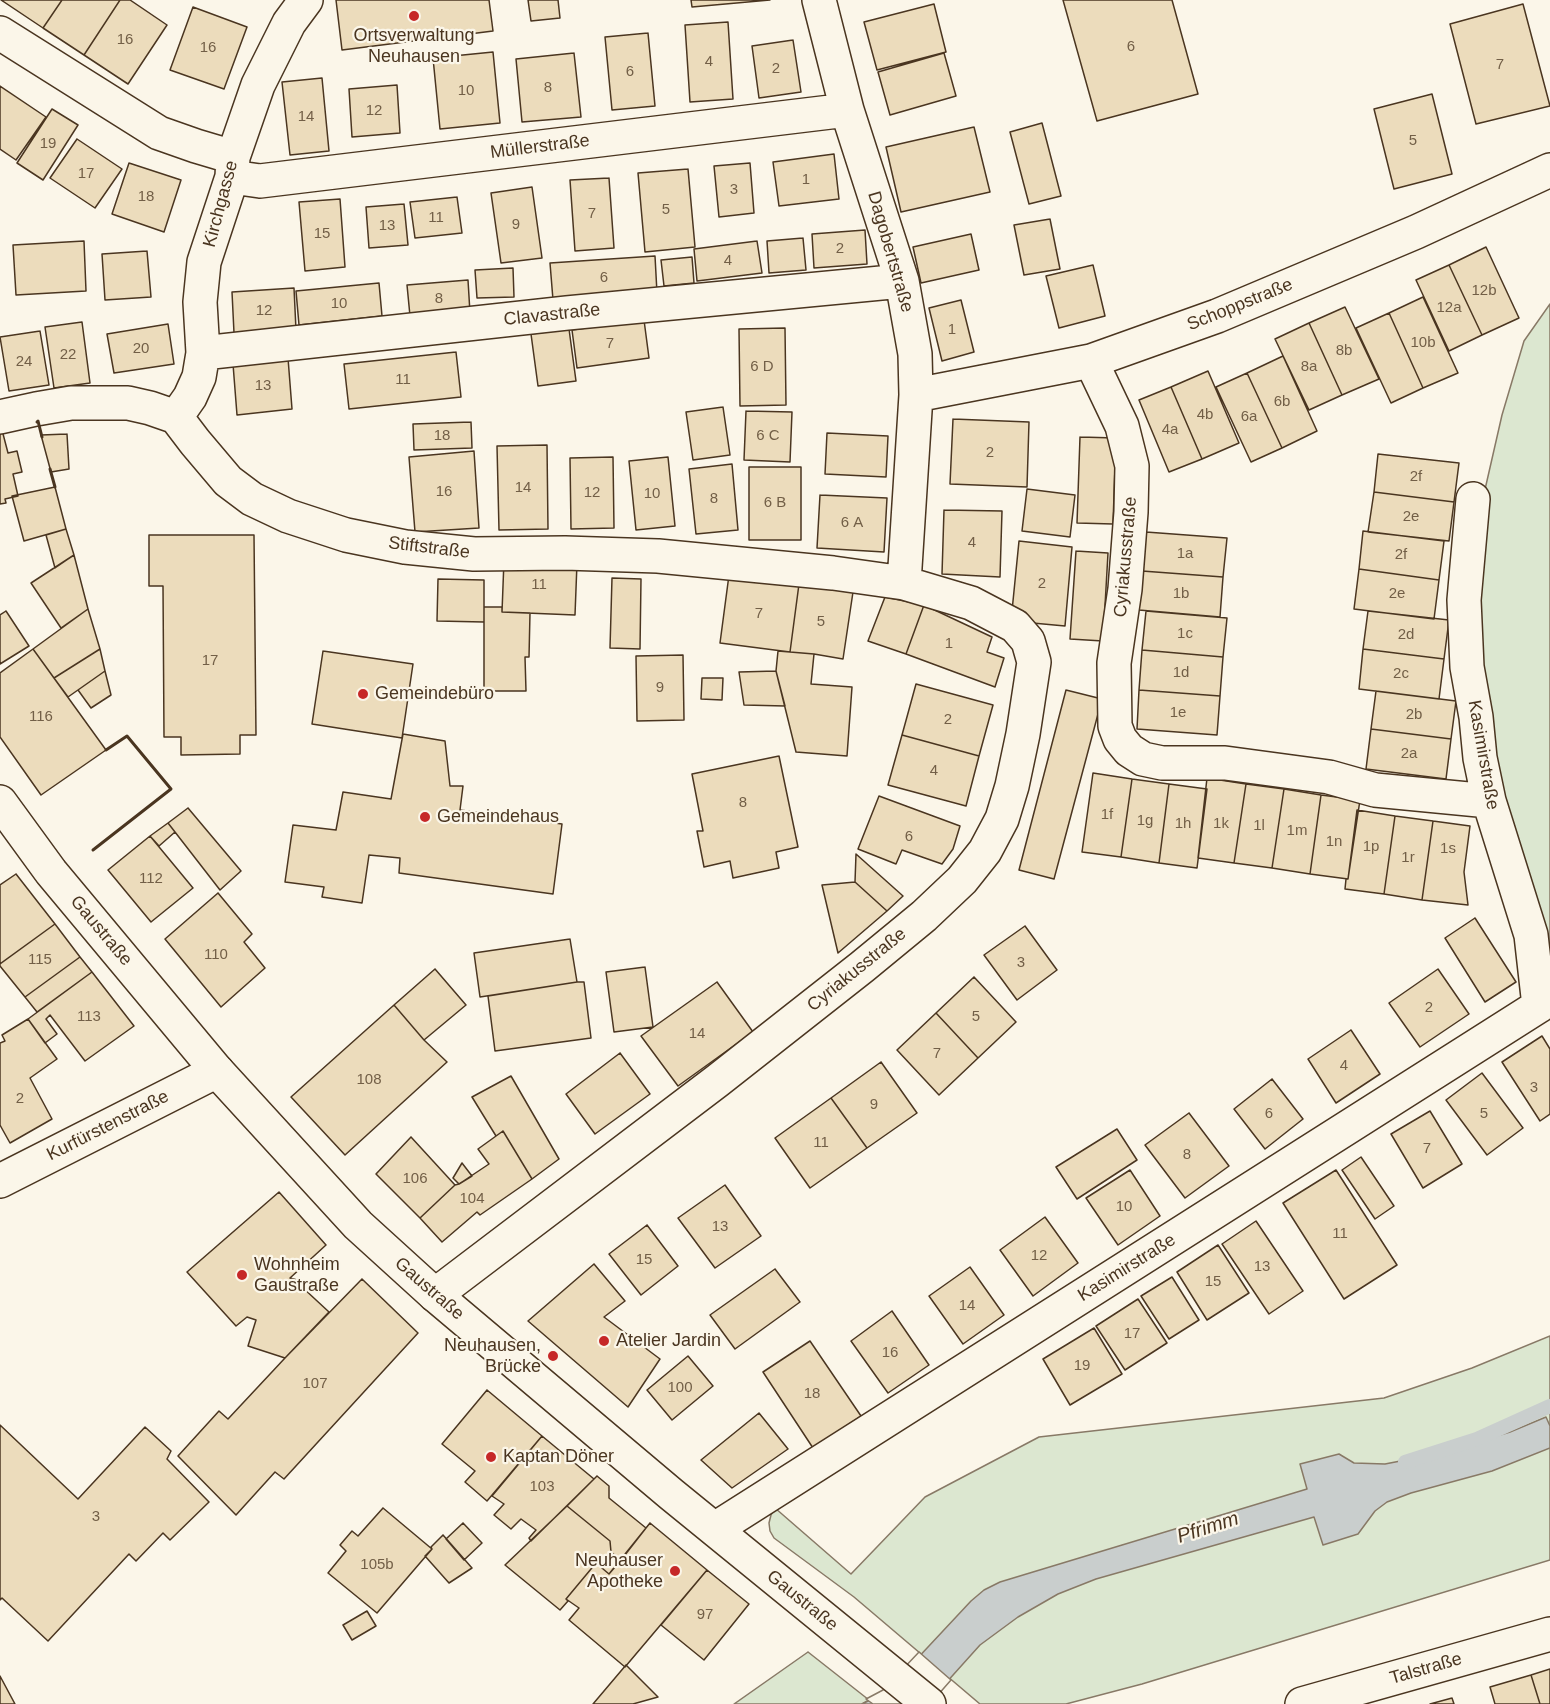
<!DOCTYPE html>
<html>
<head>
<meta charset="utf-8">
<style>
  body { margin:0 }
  canvas { display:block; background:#fbf6e9 }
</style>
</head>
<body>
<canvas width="1550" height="1704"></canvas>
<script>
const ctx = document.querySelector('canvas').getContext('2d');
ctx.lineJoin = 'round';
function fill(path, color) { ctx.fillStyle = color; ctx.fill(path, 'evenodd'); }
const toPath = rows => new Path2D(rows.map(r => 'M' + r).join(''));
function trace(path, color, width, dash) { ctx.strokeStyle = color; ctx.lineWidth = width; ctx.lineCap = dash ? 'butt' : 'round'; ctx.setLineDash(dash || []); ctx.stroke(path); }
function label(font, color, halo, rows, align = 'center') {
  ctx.font = font + ' Helvetica,sans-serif'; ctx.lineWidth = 4.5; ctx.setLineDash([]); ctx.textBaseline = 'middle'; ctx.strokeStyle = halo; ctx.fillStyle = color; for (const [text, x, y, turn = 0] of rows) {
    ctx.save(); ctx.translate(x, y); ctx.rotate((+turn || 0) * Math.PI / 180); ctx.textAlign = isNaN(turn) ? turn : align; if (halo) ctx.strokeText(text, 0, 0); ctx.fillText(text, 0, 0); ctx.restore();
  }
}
const green = toPath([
  [1550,304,1550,958,1509,828,1479,684,1481,507,1502,415,1524,341,1550,304],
  [1550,1336,1550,1560,1142,1684,1066,1704,980,1704,854,1597,774,1538,770,1531,769,1523,771,1515,775,1508,851,1574,925,1497,1039,1437,1384,1398,1472,1368,1550,1336],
  [808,1652,869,1700,862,1704,734,1704,808,1652]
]);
fill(green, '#dce7d0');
trace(green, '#887966', 1.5);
const water = toPath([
  [1546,1417,1550,1426,1550,1448,1492,1471,1411,1493,1387,1502,1375,1511,1358,1534,1323,1545,1314,1517,1096,1579,1058,1594,1018,1617,980,1645,927,1704,862,1704,885,1693,971,1601,984,1590,1000,1582,1307,1489,1300,1464,1339,1454,1354,1463,1385,1464,1426,1456,1477,1442,1510,1432,1546,1417]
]);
fill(water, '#c9cecd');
trace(water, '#887966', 1.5);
const pier = toPath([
  [919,1652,951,1680,930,1704,873,1704,866,1699,883,1690,919,1652]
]);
fill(pier, '#fbf6e9');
trace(pier, '#887966', 1.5);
trace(toPath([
  [1405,1462,1477,1439,1550,1406]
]), '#c9cecd', 14);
const building = toPath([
  [1,0,62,0,43,28,1,0],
  [62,0,120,0,84,55,43,28,62,0],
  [120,0,130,0,167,25,128,84,84,55,120,0],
  [336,0,489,0,493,31,342,50,336,0],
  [528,0,558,0,560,18,531,21,528,0],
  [691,0,770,0,692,7,691,0],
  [1063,0,1172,0,1198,94,1097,121,1063,0],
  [934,4,946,52,877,70,864,22,934,4],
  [1523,4,1550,106,1476,124,1450,24,1523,4],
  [193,7,247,27,224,89,170,70,193,7],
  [728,22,733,99,690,102,685,25,728,22],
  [648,33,655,106,612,110,605,37,648,33],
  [793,40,801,92,759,98,752,46,793,40],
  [493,52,500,123,440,129,433,58,493,52],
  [574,53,581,117,522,122,516,59,574,53],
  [944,53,956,96,890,115,878,72,944,53],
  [322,78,329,151,290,155,282,82,322,78],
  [397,85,400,133,352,137,349,89,397,85],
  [0,86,46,117,16,160,0,149,0,86],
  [1432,94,1452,174,1394,189,1374,109,1432,94],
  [52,109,78,125,43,180,17,163,52,109],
  [1042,123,1061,196,1029,204,1010,132,1042,123],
  [974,127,990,192,901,212,886,147,974,127],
  [77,139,122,169,95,208,50,178,77,139],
  [834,154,839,199,779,206,773,162,834,154],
  [129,163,181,180,164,232,112,214,129,163],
  [750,163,754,213,719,217,714,166,750,163],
  [688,169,695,247,645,252,638,173,688,169],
  [609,178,614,248,575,251,570,180,609,178],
  [532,187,542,258,501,263,491,193,532,187],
  [457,197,462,233,415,238,410,202,457,197],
  [340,199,345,267,305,271,299,202,340,199],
  [404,204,408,245,369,248,366,207,404,204],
  [1050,219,1060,269,1024,275,1014,225,1050,219],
  [865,230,867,264,814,268,812,234,865,230],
  [971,234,979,270,921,283,913,247,971,234],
  [803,238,806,270,769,273,767,241,803,238],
  [84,241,86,291,16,295,13,245,84,241],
  [757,241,762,273,697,281,694,249,757,241],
  [1486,247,1519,318,1482,335,1449,265,1486,247],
  [147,251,151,297,105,300,102,254,147,251],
  [655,256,657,293,553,300,550,263,655,256],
  [692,257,694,283,664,286,661,260,692,257],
  [1093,265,1105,316,1059,328,1046,276,1093,265],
  [1449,265,1482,335,1449,351,1416,280,1449,265],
  [513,268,514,297,477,298,475,270,513,268],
  [468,280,470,313,410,316,407,285,468,280],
  [379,283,382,316,299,325,296,291,379,283],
  [294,288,296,330,234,333,232,292,294,288],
  [1423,297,1458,373,1423,388,1389,313,1423,297],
  [961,300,974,352,942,361,929,308,961,300],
  [1345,307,1379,379,1342,395,1309,323,1345,307],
  [1389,313,1423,388,1391,403,1356,328,1389,313],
  [644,320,649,358,577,368,572,330,644,320],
  [82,322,90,383,54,388,45,327,82,322],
  [1309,323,1342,395,1309,410,1275,339,1309,323],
  [168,324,174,364,114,373,107,334,168,324],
  [785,328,786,405,740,406,739,329,785,328],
  [569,329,576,381,538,386,531,334,569,329],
  [40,331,49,385,9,391,0,337,40,331],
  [456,352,461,397,349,409,344,364,456,352],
  [1283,356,1317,431,1282,448,1247,373,1283,356],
  [288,358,292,409,237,415,233,364,288,358],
  [1208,371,1239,443,1202,459,1171,387,1208,371],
  [1247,373,1282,448,1251,462,1216,387,1247,373],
  [1171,387,1202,459,1169,472,1139,400,1171,387],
  [723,407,730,455,693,460,686,412,723,407],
  [746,411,792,412,790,462,744,460,746,411],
  [953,419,1029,422,1027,487,950,484,953,419],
  [471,422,472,448,414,450,413,424,471,422],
  [0,430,2,430,8,453,17,451,22,472,13,474,18,496,5,499,6,503,0,504,0,430],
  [827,433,888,436,886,477,825,474,827,433],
  [67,434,69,469,51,472,41,435,67,434],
  [1080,437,1116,438,1113,524,1077,523,1080,437],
  [547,445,548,529,499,530,497,446,547,445],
  [474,451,479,528,415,532,409,457,474,451],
  [1378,454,1459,463,1454,502,1374,492,1378,454],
  [613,457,614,528,571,529,570,458,613,457],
  [668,457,675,526,636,530,629,461,668,457],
  [732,464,738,530,696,534,689,469,732,464],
  [749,467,801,467,801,540,749,540,749,467],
  [55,487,66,529,24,541,12,496,55,487],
  [1027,489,1075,495,1070,537,1022,531,1027,489],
  [1374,492,1454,502,1449,541,1368,532,1374,492],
  [820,495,887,498,884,552,817,548,820,495],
  [944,510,1002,511,1000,577,942,574,944,510],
  [66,529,74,555,55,568,46,535,66,529],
  [1363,531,1444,541,1439,580,1359,569,1363,531],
  [1146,532,1227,538,1223,577,1142,571,1146,532],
  [149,535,254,535,256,735,240,735,240,754,181,755,181,737,164,737,163,586,149,586,149,535],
  [1019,541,1072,547,1065,626,1011,621,1019,541],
  [1076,551,1108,553,1103,641,1070,639,1076,551],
  [74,555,88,609,61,628,31,583,74,555],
  [504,560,577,563,575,615,502,612,504,560],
  [1359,569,1439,580,1434,619,1354,609,1359,569],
  [1142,571,1223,577,1220,617,1139,610,1142,571],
  [729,575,799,584,790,652,720,643,729,575],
  [612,578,641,579,640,649,610,648,612,578],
  [438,579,484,580,484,622,437,621,438,579],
  [799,584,853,592,843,659,814,654,790,652,799,584],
  [885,597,924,605,906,654,868,641,885,597],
  [924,605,992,637,987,652,1004,658,995,687,906,654,924,605],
  [484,607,502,607,502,612,530,613,529,657,525,657,526,691,484,691,484,607],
  [88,609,100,649,54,678,33,649,88,609],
  [6,611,29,646,0,664,0,615,6,611],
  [1146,611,1227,618,1223,657,1142,650,1146,611],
  [1368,611,1449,620,1444,659,1363,649,1368,611],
  [33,649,106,750,41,795,0,737,0,673,33,649],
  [100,649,105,671,68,697,54,678,100,649],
  [1363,649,1444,659,1439,699,1359,689,1363,649],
  [1142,650,1223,657,1220,696,1139,690,1142,650],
  [323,651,413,664,402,738,312,724,323,651],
  [778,651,814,654,811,684,852,687,847,756,796,752,776,671,778,651],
  [683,655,684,720,637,721,636,656,683,655],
  [105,671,111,695,91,708,78,690,105,671],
  [776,671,785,706,744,705,739,672,776,671],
  [702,678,723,678,722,700,701,699,702,678],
  [916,684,993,705,979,756,902,735,916,684],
  [1066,690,1102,699,1054,879,1019,870,1066,690],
  [1139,690,1220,696,1217,735,1137,729,1139,690],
  [1376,691,1456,701,1451,739,1371,729,1376,691],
  [1371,729,1451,739,1446,779,1366,769,1371,729],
  [403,734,445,741,450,786,463,786,460,810,562,824,553,894,399,873,400,858,369,855,362,903,322,897,324,887,285,882,293,825,336,830,343,792,391,799,403,734],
  [902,735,979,756,966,806,888,785,902,735],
  [779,756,798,847,776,852,779,868,733,878,730,861,704,867,697,831,703,831,692,774,779,756],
  [1093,773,1132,779,1121,857,1082,852,1093,773],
  [1207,778,1246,784,1234,863,1198,858,1207,778],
  [1132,779,1169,784,1159,863,1121,857,1132,779],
  [1169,784,1207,789,1197,868,1159,863,1169,784],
  [1246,784,1284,789,1272,868,1234,863,1246,784],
  [1284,789,1321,795,1310,874,1272,868,1284,789],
  [1321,795,1360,800,1348,879,1310,874,1321,795],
  [879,796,960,826,953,849,942,864,902,850,896,864,858,849,879,796],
  [188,808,241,871,220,890,168,823,188,808],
  [1357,810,1395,816,1384,894,1345,889,1346,879,1348,879,1357,810],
  [1395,816,1433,821,1422,900,1384,894,1395,816],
  [1433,821,1470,826,1464,872,1468,905,1422,900,1433,821],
  [168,823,175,832,159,846,150,836,168,823],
  [150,836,193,888,151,922,108,870,150,836],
  [856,854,903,896,887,911,855,882,856,854],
  [16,874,55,924,0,964,0,885,16,874],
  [855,882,887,911,838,953,822,885,855,882],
  [218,893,252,934,244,942,265,968,221,1007,165,939,218,893],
  [1475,918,1516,982,1485,1002,1445,938,1475,918],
  [55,924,80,957,25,997,0,966,0,964,55,924],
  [1025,926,1057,970,1017,1000,984,955,1025,926],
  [570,939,577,982,480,997,474,953,570,939],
  [80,957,92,972,37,1012,25,997,80,957],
  [645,967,653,1027,614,1032,606,972,645,967],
  [435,969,466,1005,424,1040,394,1005,435,969],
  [1438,969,1469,1014,1420,1047,1389,1003,1438,969],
  [92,972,134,1026,85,1061,50,1015,46,1019,57,1034,45,1043,28,1019,92,972],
  [974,977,1016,1022,978,1058,936,1013,974,977],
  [577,982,584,982,591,1038,495,1051,488,996,577,982],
  [717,982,753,1032,678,1086,641,1036,717,982],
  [394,1005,424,1040,447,1062,345,1155,291,1097,394,1005],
  [936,1013,978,1058,939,1095,897,1050,936,1013],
  [28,1019,57,1059,30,1078,52,1119,10,1143,0,1125,0,1043,5,1041,2,1035,28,1019],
  [1351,1030,1380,1074,1336,1103,1308,1059,1351,1030],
  [1542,1036,1550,1049,1550,1114,1540,1121,1502,1062,1542,1036],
  [620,1053,650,1094,595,1134,566,1094,620,1053],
  [881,1062,917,1113,867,1148,831,1098,881,1062],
  [1482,1073,1523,1128,1487,1155,1446,1100,1482,1073],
  [511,1076,559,1159,532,1179,503,1131,496,1136,472,1097,511,1076],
  [1272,1079,1303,1119,1265,1149,1234,1109,1272,1079],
  [831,1098,867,1148,810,1188,775,1138,831,1098],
  [1430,1111,1462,1164,1423,1188,1391,1134,1430,1111],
  [1189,1113,1229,1166,1185,1198,1145,1145,1189,1113],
  [1117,1129,1137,1160,1077,1199,1056,1167,1117,1129],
  [503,1131,532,1179,480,1215,477,1212,442,1242,420,1218,455,1185,459,1184,489,1164,478,1149,503,1131],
  [411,1137,455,1185,420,1218,376,1174,411,1137],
  [1361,1157,1394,1206,1375,1219,1342,1170,1361,1157],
  [462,1163,472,1176,459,1184,453,1178,462,1163],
  [1130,1170,1160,1216,1118,1245,1086,1198,1130,1170],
  [1336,1170,1397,1265,1344,1299,1283,1203,1336,1170],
  [725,1185,761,1236,715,1268,678,1218,725,1185],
  [279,1192,326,1245,290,1278,304,1282,302,1287,329,1312,285,1358,248,1346,256,1320,247,1317,236,1326,187,1272,279,1192],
  [1045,1217,1078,1263,1033,1296,1000,1250,1045,1217],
  [1256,1221,1303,1291,1269,1314,1222,1244,1256,1221],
  [647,1225,678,1266,641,1295,609,1254,647,1225],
  [1218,1245,1249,1293,1207,1320,1177,1272,1218,1245],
  [594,1264,625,1301,604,1317,660,1359,628,1407,528,1321,594,1264],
  [970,1267,1004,1315,963,1344,929,1296,970,1267],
  [775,1269,800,1302,735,1349,710,1315,775,1269],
  [1172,1277,1199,1320,1169,1339,1141,1296,1172,1277],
  [362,1279,418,1333,284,1479,275,1472,236,1515,178,1456,219,1411,228,1419,285,1358,362,1279],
  [1138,1299,1167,1343,1125,1370,1096,1326,1138,1299],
  [892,1311,929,1365,888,1393,851,1341,892,1311],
  [1094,1328,1122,1374,1070,1405,1043,1359,1094,1328],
  [810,1341,861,1416,813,1448,763,1372,810,1341],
  [688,1356,713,1386,672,1420,647,1390,688,1356],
  [487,1390,542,1436,487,1501,465,1482,475,1471,442,1444,487,1390],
  [759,1413,788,1449,732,1488,701,1460,759,1413],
  [0,1425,78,1499,145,1427,171,1451,167,1459,209,1502,170,1540,163,1533,136,1561,129,1554,48,1641,2,1598,0,1600,0,1425],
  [542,1436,594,1479,531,1541,529,1538,536,1530,521,1519,511,1529,494,1515,504,1504,492,1496,542,1436],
  [597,1476,609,1486,609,1498,646,1528,621,1560,611,1552,610,1541,567,1506,597,1476],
  [567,1506,610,1541,611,1552,621,1560,609,1574,596,1563,566,1599,568,1601,560,1610,505,1565,567,1506],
  [383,1508,432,1549,377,1613,328,1573,346,1551,340,1545,352,1531,358,1536,383,1508],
  [463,1523,482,1543,464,1560,446,1539,463,1523],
  [650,1523,707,1570,625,1667,569,1620,579,1608,566,1599,596,1563,609,1574,650,1523],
  [443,1535,472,1568,449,1583,425,1556,432,1549,431,1547,443,1535],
  [707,1570,749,1604,704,1660,661,1625,707,1570],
  [367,1611,376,1626,352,1640,343,1625,367,1611],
  [626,1665,658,1697,633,1704,593,1704,626,1665],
  [1550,1669,1550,1704,1540,1704,1531,1675,1550,1669],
  [1531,1675,1540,1704,1495,1704,1490,1687,1531,1675],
  [0,1676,15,1704,0,1704,0,1676],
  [1452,1698,1454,1704,1430,1704,1452,1698]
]);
fill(building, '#ecdcbc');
trace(building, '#4a3520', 1.5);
const street = toPath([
  [819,0,847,110,902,281,915,354,916,395,904,583],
  [0,33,159,133,196,146,233,157],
  [232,177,260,181,847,110],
  [203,353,567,313,902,281],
  [1091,361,1122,426,1132,466,1131,512,1125,589,1114,663,1115,726,1120,739,1129,750,1143,759,1162,763,1225,763,1329,777,1375,790,1489,801],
  [916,395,1091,361,1217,316,1416,232,1550,170],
  [0,417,36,409,71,403,128,403,150,408,176,417,195,442,228,481,252,499,288,516,346,535,405,547,474,554,565,553,658,556,833,573,904,583,971,603,1015,626,1028,641,1034,662,1023,734,1012,786,1002,819,985,851,962,880,924,916,862,967,717,1081,435,1295],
  [176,417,190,397,199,377,203,353,200,302,204,262,232,177,233,157,258,85,289,23,306,0],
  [1473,499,1464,600,1467,667,1476,717,1480,758,1489,801,1531,935,1539,1006],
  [0,1181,217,1071],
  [715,1529,1550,999],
  [1302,1704,1550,1634]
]);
const secondary = toPath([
  [0,802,51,872,217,1071,358,1225,435,1295,671,1494,929,1704]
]);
trace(street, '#4a3520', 36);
trace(secondary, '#4a3520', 36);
trace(street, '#fbf6e9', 33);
trace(secondary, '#fbf6e9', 33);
trace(toPath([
  [37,422,38,421,42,437],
  [50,469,55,487],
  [93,850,171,789,127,736,106,750]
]), '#4a3520', 3);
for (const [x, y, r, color] of [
  [414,16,6,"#c62828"],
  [363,694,6,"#c62828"],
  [425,817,6,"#c62828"],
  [242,1275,6,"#c62828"],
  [604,1341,6,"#c62828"],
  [553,1356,6,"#c62828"],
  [491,1457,6,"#c62828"],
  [675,1571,6,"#c62828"]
]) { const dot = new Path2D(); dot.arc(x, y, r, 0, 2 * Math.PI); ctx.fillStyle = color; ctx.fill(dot); trace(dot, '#fbf6e9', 2); }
label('15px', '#725f47', null, [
  ["16",125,40],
  ["6",1131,47],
  ["16",208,48],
  ["4",709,62],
  ["7",1500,65],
  ["2",776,69],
  ["6",630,72],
  ["8",548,88],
  ["10",466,91],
  ["12",374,111],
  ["14",306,117],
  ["5",1413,141],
  ["19",48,144],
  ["17",86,174],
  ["1",806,180],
  ["3",734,190],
  ["18",146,197],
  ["5",666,210],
  ["7",592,214],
  ["11",436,218],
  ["9",516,225],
  ["13",387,226],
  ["15",322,234],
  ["2",840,249],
  ["4",728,261],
  ["6",604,278],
  ["12b",1484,291],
  ["8",439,299],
  ["10",339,304],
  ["12a",1449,308],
  ["12",264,311],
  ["1",952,330],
  ["10b",1423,343],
  ["7",610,344],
  ["20",141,349],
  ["8b",1344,351],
  ["22",68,355],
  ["24",24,362],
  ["6 D",762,367],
  ["8a",1309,367],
  ["11",403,380],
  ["13",263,386],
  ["6b",1282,402],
  ["4b",1205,415],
  ["6a",1249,417],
  ["4a",1170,430],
  ["18",442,436],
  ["6 C",768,436],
  ["2",990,453],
  ["2f",1416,477],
  ["14",523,488],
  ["16",444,492],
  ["12",592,493],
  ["10",652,494],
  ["8",714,499],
  ["6 B",775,503],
  ["2e",1411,517],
  ["6 A",852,523],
  ["4",972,543],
  ["1a",1185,554],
  ["2f",1401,555],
  ["2",1042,584],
  ["11",539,585],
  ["1b",1181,594],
  ["2e",1397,594],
  ["7",759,614],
  ["5",821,622],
  ["1c",1185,634],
  ["2d",1406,635],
  ["1",949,644],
  ["17",210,661],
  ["1d",1181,673],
  ["2c",1401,674],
  ["9",660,688],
  ["1e",1178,713],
  ["2b",1414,715],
  ["116",41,717],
  ["2",948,720],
  ["2a",1409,754],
  ["4",934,771],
  ["8",743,803],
  ["1f",1107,815],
  ["1g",1145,821],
  ["1h",1183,824],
  ["1k",1221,824],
  ["1l",1259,826],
  ["1m",1297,831],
  ["6",909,837],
  ["1n",1334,842],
  ["1p",1371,847],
  ["1s",1448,849],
  ["1r",1408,858],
  ["112",151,879],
  ["110",216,955],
  ["115",40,960],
  ["3",1021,963],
  ["2",1429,1008],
  ["113",89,1017],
  ["5",976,1017],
  ["14",697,1034],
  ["7",937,1054],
  ["4",1344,1066],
  ["108",369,1080],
  ["3",1534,1088],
  ["2",20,1099],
  ["9",874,1105],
  ["6",1269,1114],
  ["5",1484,1114],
  ["11",821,1143],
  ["7",1427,1149],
  ["8",1187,1155],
  ["106",415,1179],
  ["104",472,1199],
  ["10",1124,1207],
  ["13",720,1227],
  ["11",1340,1234],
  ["12",1039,1256],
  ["15",644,1260],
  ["13",1262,1267],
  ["15",1213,1282],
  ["14",967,1306],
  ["17",1132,1334],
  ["16",890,1353],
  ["19",1082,1366],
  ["107",315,1384],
  ["100",680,1388],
  ["18",812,1394],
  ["103",542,1487],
  ["3",96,1517],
  ["105b",377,1565],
  ["97",705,1615]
]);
label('18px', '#4a3520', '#fbf6e9', [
  ["Ortsverwaltung",414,36,"center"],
  ["Neuhausen",414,57,"center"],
  ["Gemeindebüro",375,694],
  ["Gemeindehaus",437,817],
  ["Wohnheim",254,1265],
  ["Gaustraße",254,1286],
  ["Atelier Jardin",616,1341],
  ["Neuhausen,",541,1346,"right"],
  ["Brücke",541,1367,"right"],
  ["Kaptan Döner",503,1457],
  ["Neuhauser",663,1561,"right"],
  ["Apotheke",663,1582,"right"]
], 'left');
label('18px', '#4a3520', '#fbf6e9', [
  ["Müllerstraße",540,147,-7],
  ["Kirchgasse",221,204,-75],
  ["Dagobertstraße",890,252,74],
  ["Schoppstraße",1240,305,-22],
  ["Clavastraße",552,315,-6],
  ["Stiftstraße",429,548,7],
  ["Cyriakusstraße",1126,557,-85],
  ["Kasimirstraße",1483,755,80],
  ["Gaustraße",101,931,50],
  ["Cyriakusstraße",857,970,-39],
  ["Kurfürstenstraße",108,1126,-27],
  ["Kasimirstraße",1127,1268,-32],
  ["Gaustraße",429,1289,41],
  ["Gaustraße",802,1601,39],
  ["Talstraße",1426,1669,-16]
]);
label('italic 20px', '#4a3520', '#fbf6e9', [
  ["Pfrimm",1208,1528,-18]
]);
</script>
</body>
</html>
